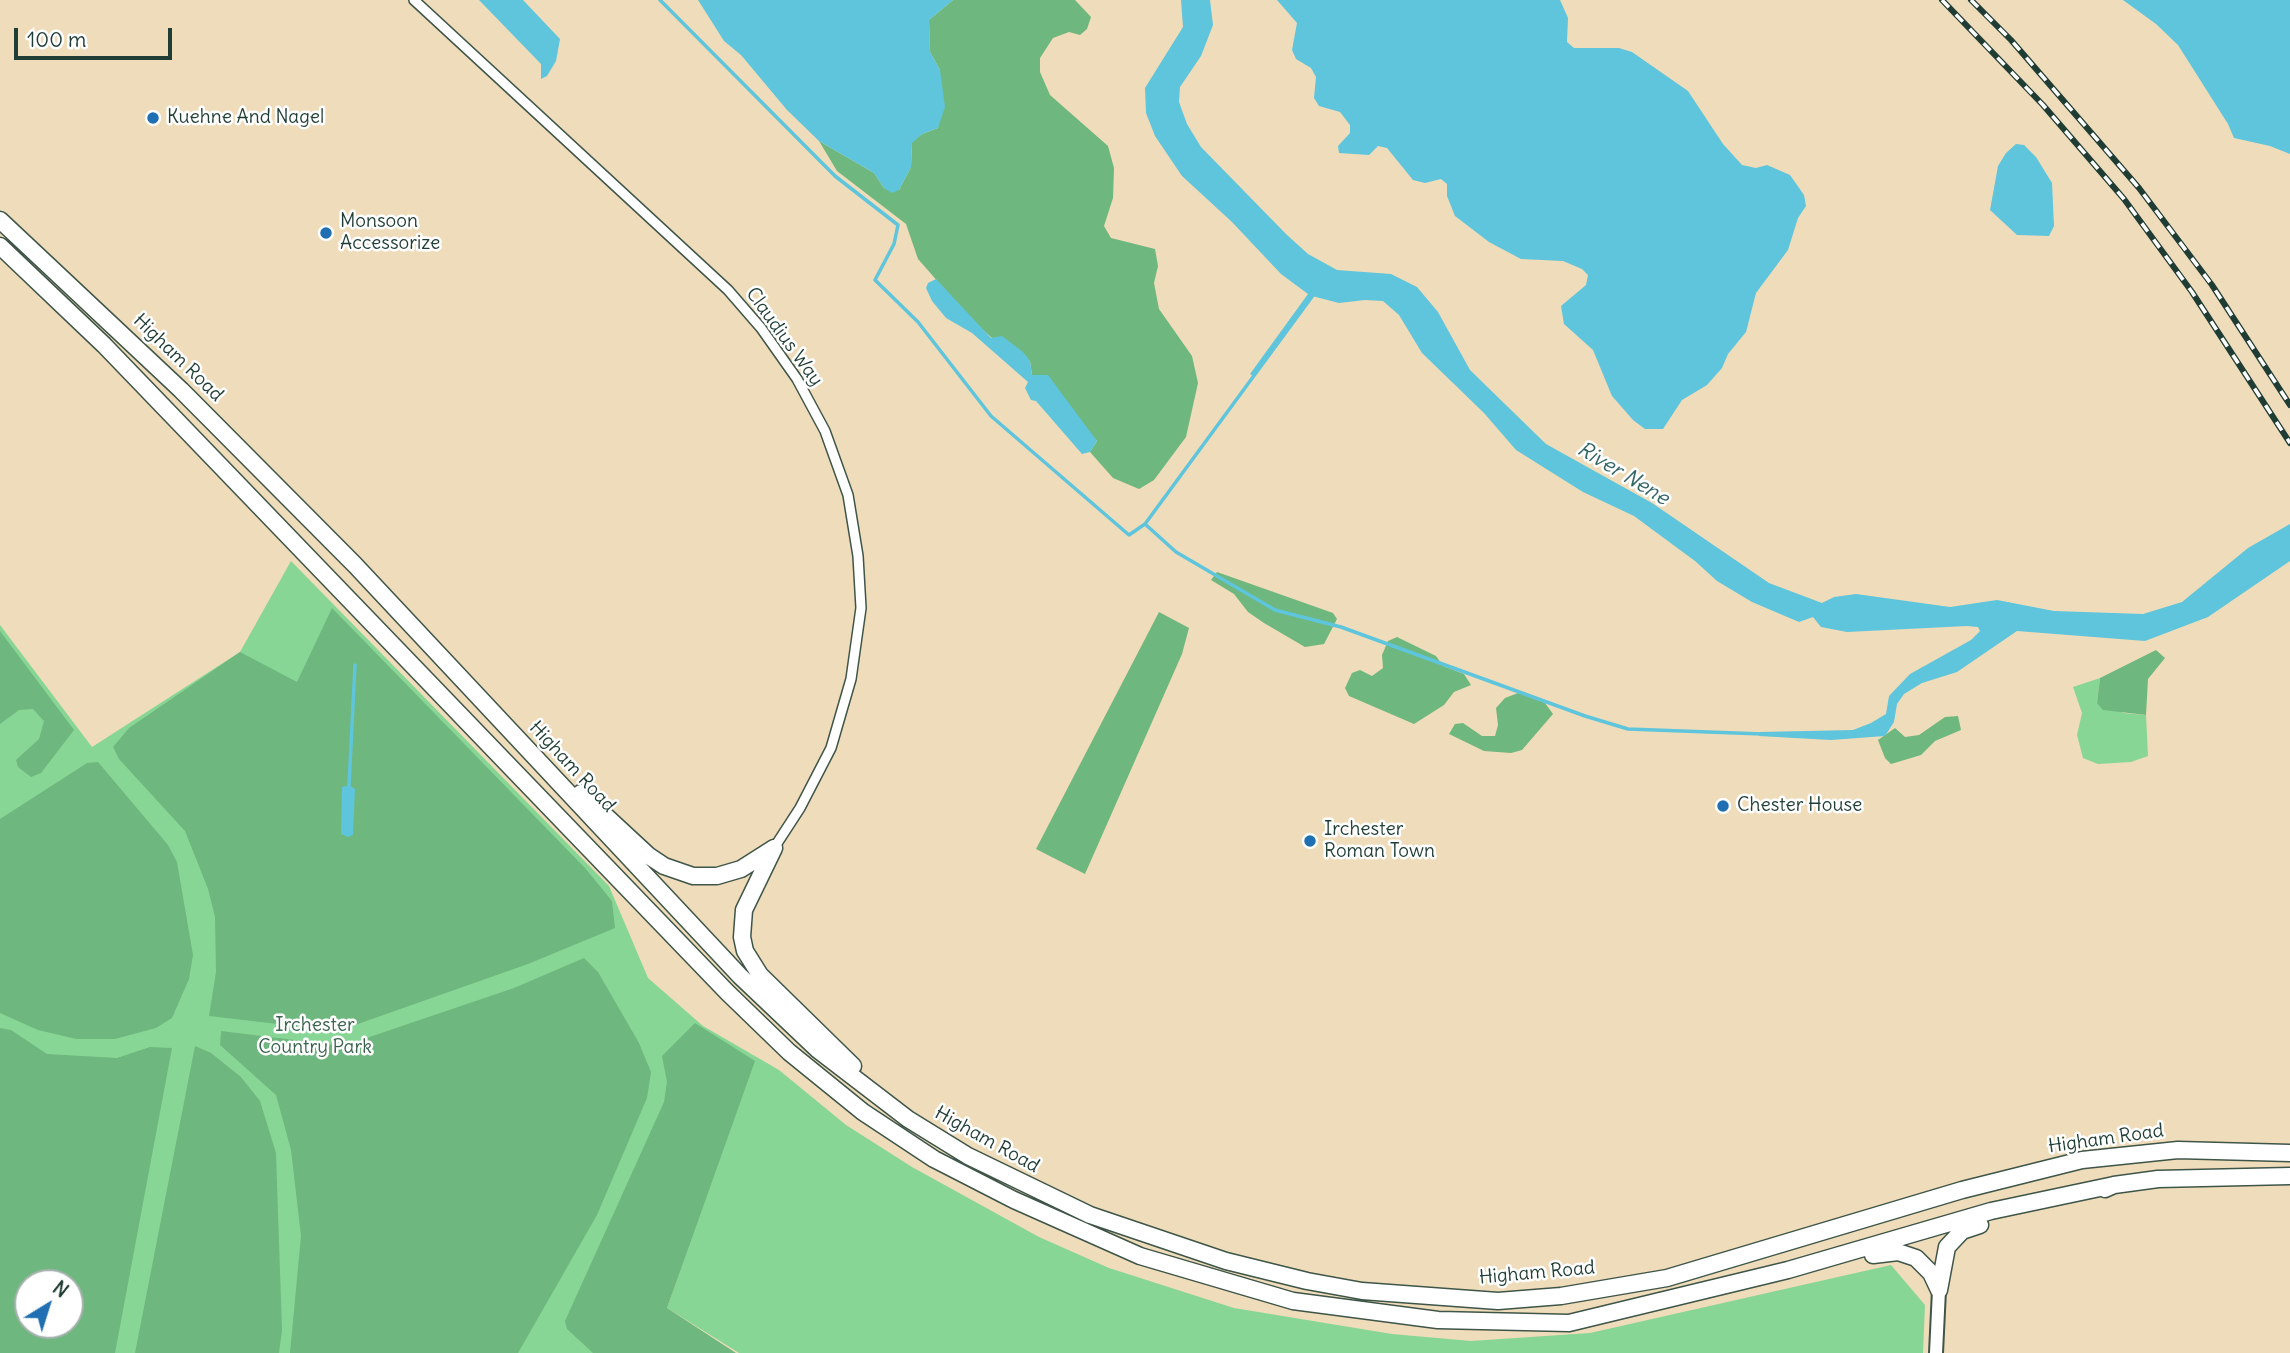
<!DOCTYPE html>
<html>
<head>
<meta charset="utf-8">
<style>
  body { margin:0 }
  #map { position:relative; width:2290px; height:1353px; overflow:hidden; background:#efdcba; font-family:Delius,sans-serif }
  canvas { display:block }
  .north { position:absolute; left:14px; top:1269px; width:70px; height:70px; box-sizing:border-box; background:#fff; border:2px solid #a5b1ae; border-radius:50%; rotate:38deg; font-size:19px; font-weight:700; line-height:28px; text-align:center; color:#1f3d34 }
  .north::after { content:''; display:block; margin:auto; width:24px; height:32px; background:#1f6fb2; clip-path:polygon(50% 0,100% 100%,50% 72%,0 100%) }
  .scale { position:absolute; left:14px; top:28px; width:158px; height:32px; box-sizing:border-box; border:4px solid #1f3d34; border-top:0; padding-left:9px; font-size:21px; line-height:24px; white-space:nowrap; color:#1f3d34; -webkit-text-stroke:5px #fff; paint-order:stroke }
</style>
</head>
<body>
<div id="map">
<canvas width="2290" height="1353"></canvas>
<div class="north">N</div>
<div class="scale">100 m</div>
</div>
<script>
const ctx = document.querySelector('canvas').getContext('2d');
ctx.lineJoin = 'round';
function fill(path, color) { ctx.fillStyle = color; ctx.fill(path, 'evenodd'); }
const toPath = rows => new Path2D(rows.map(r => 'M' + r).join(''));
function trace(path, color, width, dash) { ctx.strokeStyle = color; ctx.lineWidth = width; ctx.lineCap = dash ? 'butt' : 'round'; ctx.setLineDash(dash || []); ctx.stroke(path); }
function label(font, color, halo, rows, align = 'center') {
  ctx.font = font + ' Delius,sans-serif'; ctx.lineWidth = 5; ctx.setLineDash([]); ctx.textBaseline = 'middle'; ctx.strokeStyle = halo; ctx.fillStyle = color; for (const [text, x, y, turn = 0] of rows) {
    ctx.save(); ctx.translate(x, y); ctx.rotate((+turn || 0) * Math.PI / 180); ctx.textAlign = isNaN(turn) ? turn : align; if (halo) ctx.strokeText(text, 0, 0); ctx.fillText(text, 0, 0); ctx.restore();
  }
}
fill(toPath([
  [291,561,609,886,648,978,703,1026,779,1070,846,1125,912,1167,1039,1237,1109,1268,1234,1308,1392,1334,1471,1341,1590,1333,1891,1265,1925,1305,1923,1353,739,1353,667,1308,687,1250,664,1310,734,1353,0,1353,0,625,92,747,240,652],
  [28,1283,70,1283,70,1325,28,1325],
  [2100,678,2097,703,2124,713,2146,715,2148,756,2131,762,2098,764,2083,758,2077,735,2082,713,2073,687]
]), '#88d695');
fill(toPath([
  [953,0,1075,0,1091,17,1087,29,1080,35,1069,32,1053,38,1040,58,1040,72,1050,95,1108,146,1114,168,1113,198,1104,226,1111,238,1155,249,1158,266,1154,283,1159,309,1192,356,1198,383,1186,437,1154,480,1139,489,1113,478,1090,452,1097,441,1040,376,1032,375,1030,361,992,338,970,318,918,259,906,224,837,171,819,141,874,173,884,188,899,190,911,167,912,142,922,134,938,128,940,70,930,52,929,20],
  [1217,572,1333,613,1337,619,1324,644,1305,647,1264,623,1248,612,1234,594,1211,580],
  [332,608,585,868,612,901,615,928,528,964,338,1031,209,1016,216,972,215,917,208,889,185,831,119,759,113,747,129,728,240,652,297,682],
  [1159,612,1189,628,1182,654,1085,874,1036,849],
  [0,631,74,730,41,773,31,777,18,767,16,760,39,739,44,721,33,709,19,710,0,724],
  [1397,637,1436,656,1443,666,1464,674,1471,685,1454,692,1444,705,1414,724,1349,696,1345,688,1352,673,1360,670,1372,676,1383,668,1382,655,1388,641],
  [2156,650,2165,658,2148,679,2146,715,2103,710,2097,703,2100,678],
  [1518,693,1545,703,1553,714,1522,750,1511,753,1484,751,1449,734,1455,724,1463,723,1482,736,1495,736,1498,725,1496,708,1505,698],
  [1958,716,1961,730,1935,741,1921,755,1891,764,1885,758,1878,740,1895,728,1905,737,1919,735,1945,717],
  [98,762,168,845,177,862,193,955,189,979,172,1018,156,1028,115,1039,76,1039,38,1030,0,1013,0,819,87,763],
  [584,958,598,972,639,1043,651,1072,647,1098,597,1215,518,1353,290,1353,301,1236,291,1150,276,1095,220,1045,221,1031,343,1046,514,988],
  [695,1023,755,1061,667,1308,736,1353,593,1353,567,1329,565,1321,664,1102,667,1082,662,1056],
  [0,1028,11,1030,47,1054,117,1058,150,1047,172,1048,115,1353,0,1353],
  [28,1283,70,1283,70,1325,28,1325],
  [195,1046,211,1053,241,1077,260,1101,276,1153,282,1330,279,1353,135,1353]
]), '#6eb77e');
fill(toPath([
  [479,0,523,0,560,39,556,61,547,76,541,79,541,64],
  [698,0,953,0,929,20,930,52,940,70,945,107,938,128,922,134,912,143,911,167,899,190,892,193,884,188,874,173,819,141,787,110,741,55,724,41],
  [1181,0,1210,0,1213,25,1201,56,1180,87,1179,102,1187,124,1201,147,1286,234,1308,254,1337,270,1391,274,1417,287,1438,312,1470,370,1546,444,1652,503,1769,583,1822,603,1834,597,1856,594,1950,607,1997,600,2054,611,2143,614,2182,602,2248,548,2290,524,2290,561,2208,617,2145,641,2017,631,1957,672,1922,683,1904,694,1897,704,1894,722,1885,736,1831,740,1759,736,1760,732,1853,730,1871,723,1886,714,1889,696,1910,674,1971,640,1980,631,1978,627,1967,626,1847,632,1821,627,1813,617,1799,622,1752,602,1717,581,1695,561,1634,516,1583,492,1516,450,1484,413,1422,353,1399,315,1383,301,1365,300,1339,303,1312,296,1253,376,1250,374,1308,294,1281,274,1232,222,1182,176,1155,136,1146,113,1145,88,1183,27],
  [1277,0,1560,0,1568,18,1567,42,1574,48,1619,48,1632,52,1688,91,1723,144,1742,165,1756,168,1767,165,1790,175,1804,195,1806,206,1798,218,1788,250,1756,293,1746,332,1728,354,1722,368,1707,385,1682,400,1663,429,1645,429,1633,420,1612,396,1593,350,1564,324,1561,306,1586,285,1588,275,1582,269,1563,261,1521,259,1489,242,1455,216,1447,196,1447,184,1441,179,1425,183,1413,180,1387,148,1378,146,1369,155,1339,153,1338,146,1350,133,1350,125,1340,112,1319,106,1314,98,1316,77,1311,68,1296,59,1292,50,1297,23],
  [2123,0,2290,0,2290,154,2270,146,2234,138,2228,124,2178,45,2156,24],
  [2016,144,2024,145,2036,157,2052,183,2054,226,2049,236,2017,235,1990,210,1998,166,2006,153],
  [936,279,991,338,1002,336,1023,352,1030,361,1032,375,1048,375,1097,441,1090,452,1082,454,1036,401,1031,400,1025,388,1028,382,972,333,946,318,932,301,926,288,928,283],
  [349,785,355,789,353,835,348,837,341,834,342,787]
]), '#5ec5dc');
trace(toPath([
  [660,0,835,176,898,225,894,244,875,280,918,322,991,416,1129,535,1145,524,1314,294],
  [1145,524,1176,552,1275,610,1341,627,1585,716,1628,729,1762,734],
  [349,785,355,665]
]), '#5ec5dc', 3.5);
const street = toPath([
  [414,0,728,290,761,328,797,379,825,431,848,495,858,556,861,608,851,679,831,748,800,808,774,848]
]);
const secondary = toPath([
  [1936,1353,1939,1290]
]);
const highway = toPath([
  [0,220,181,390,355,565,740,976,818,1050,908,1119,968,1156,1090,1215,1226,1261,1307,1281,1362,1291,1498,1301,1561,1296,1667,1278,1962,1190,2082,1160,2178,1150,2290,1153],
  [0,246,104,345,727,992,789,1052,863,1112,934,1159,1014,1200,1140,1256,1293,1301,1438,1320,1569,1323,1788,1270,1991,1211,2114,1185],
  [581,793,649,856,664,866,693,876,717,876,741,869,774,848],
  [774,848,744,910,742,937,745,951,760,975,853,1066],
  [2105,1189,2114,1185,2158,1179,2290,1176],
  [1873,1255,1898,1252,1916,1258,1931,1273,1939,1290],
  [1939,1290,1947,1247,1962,1231,1980,1225]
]);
trace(street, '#3e5548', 12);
trace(secondary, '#3e5548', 16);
trace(highway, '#3e5548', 19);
trace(street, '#fff', 9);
trace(secondary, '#fff', 12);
trace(highway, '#fff', 16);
const rail = toPath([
  [1942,0,2043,105,2124,199,2192,292,2290,443],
  [1971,0,2011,40,2139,188,2212,285,2290,405]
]);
trace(rail, '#1f3d34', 6);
trace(rail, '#fff', 3.5, [10]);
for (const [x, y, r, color] of [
  [153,118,7,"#1f6fb2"],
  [326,233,7,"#1f6fb2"],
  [1723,806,7,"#1f6fb2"],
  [1310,841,7,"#1f6fb2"]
]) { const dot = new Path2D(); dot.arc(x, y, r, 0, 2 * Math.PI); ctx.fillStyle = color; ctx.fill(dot); trace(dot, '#fff', 2.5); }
label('19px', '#1f3d34', '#fff', [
  ["Kuehne And Nagel",167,118],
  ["Monsoon",340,222],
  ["Accessorize",340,244],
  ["Chester House",1737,806],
  ["Irchester",1324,830],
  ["Roman Town",1324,852]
], 'left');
label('19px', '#1f3d34', '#fff', [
  ["Claudius Way",784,337,54],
  ["Higham Road",178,358,44],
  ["Higham Road",572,767,47],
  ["Higham Road",2106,1139,-8],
  ["Higham Road",987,1140,29],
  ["Higham Road",1537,1273,-5]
]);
label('19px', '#39634c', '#fff', [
  ["Irchester",315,1026],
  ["Country Park",315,1048]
]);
label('italic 21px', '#326666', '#fff', [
  ["River Nene",1623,474,31]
]);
</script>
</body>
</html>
